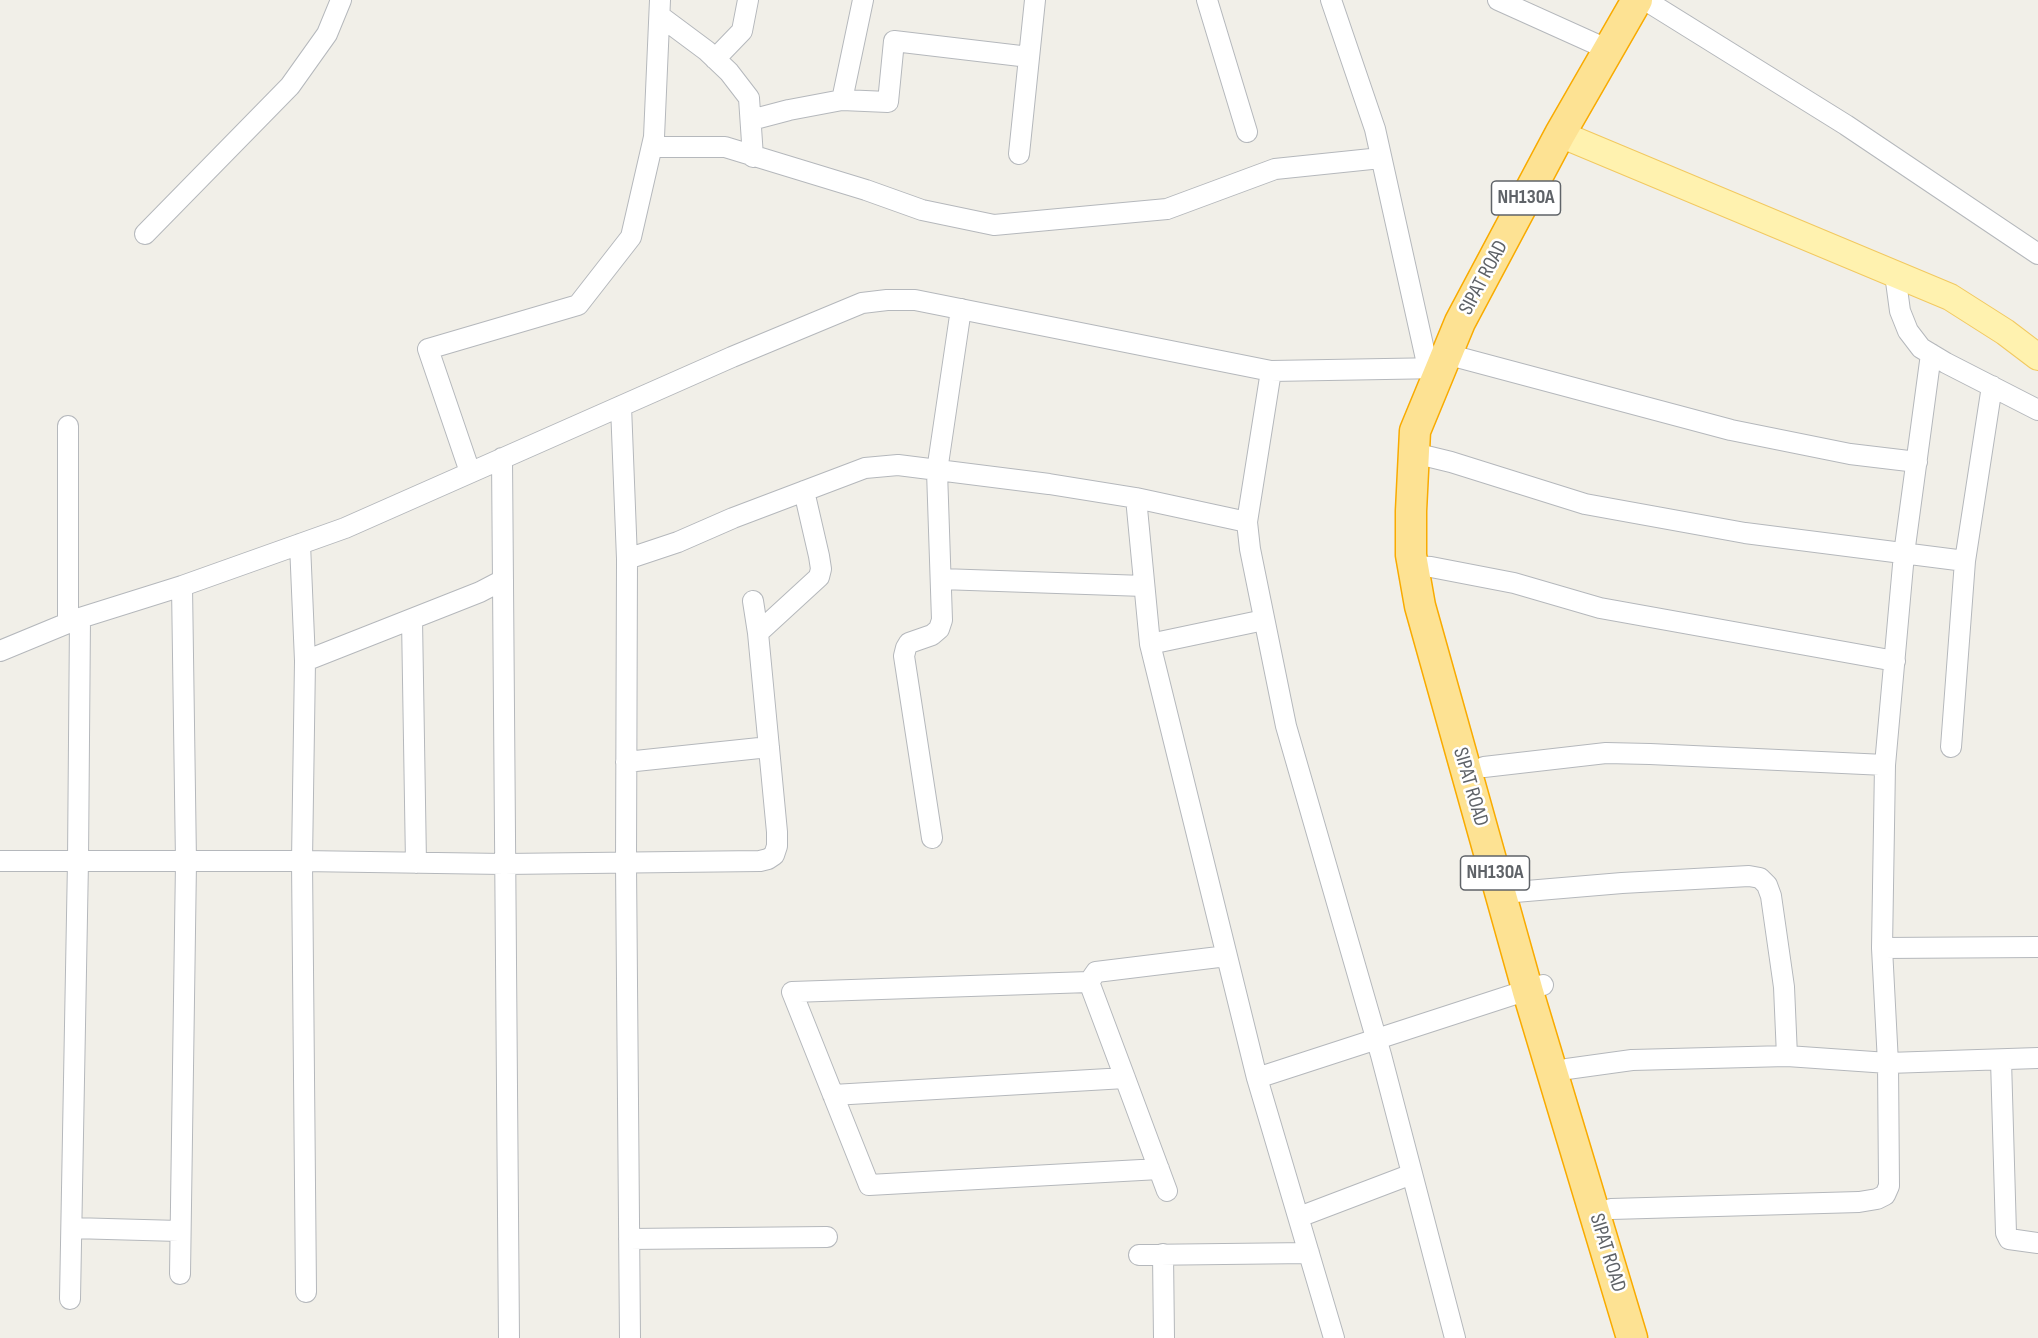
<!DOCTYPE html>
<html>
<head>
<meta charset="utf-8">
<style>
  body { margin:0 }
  canvas { display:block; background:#f1efe8 }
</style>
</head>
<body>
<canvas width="2038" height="1338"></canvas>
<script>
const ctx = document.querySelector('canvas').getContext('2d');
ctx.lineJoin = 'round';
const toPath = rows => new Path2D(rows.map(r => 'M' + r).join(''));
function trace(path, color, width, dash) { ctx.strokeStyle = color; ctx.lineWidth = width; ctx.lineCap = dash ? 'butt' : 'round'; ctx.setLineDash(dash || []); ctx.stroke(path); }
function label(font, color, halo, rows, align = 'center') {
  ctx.font = font + ' "Sofia Sans Condensed",sans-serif'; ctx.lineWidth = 5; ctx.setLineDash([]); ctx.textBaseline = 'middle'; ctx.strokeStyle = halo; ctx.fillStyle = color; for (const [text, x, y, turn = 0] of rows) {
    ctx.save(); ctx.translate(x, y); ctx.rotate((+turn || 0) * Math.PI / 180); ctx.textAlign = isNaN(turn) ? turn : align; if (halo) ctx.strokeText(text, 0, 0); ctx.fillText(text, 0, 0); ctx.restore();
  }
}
const minor = toPath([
  [1207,0,1247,132],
  [1331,0,1375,129,1428,368],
  [1498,0,1609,50],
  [1645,0,1846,125,2038,254],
  [660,16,707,51,729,72,749,98,753,157],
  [715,59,742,31,748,0],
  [842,100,888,102,894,41,1029,57],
  [751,120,789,110,842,100,863,0],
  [652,147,725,147,866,190,922,210,994,225,1167,209,1275,169,1381,158],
  [1019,154,1035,0],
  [145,234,290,86,327,34,341,0],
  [1895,274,1900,311,1908,331,1921,348,1946,363,2038,410],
  [1446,354,1731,430,1850,454,1917,462],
  [1271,371,1247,522,1250,549,1286,726,1381,1055,1455,1338],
  [621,406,627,559,626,863,630,1338],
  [68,426,68,623],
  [1414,453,1451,462,1585,504,1745,533,1965,561],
  [502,458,509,1338],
  [470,472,428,349,578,305,631,237,654,137,660,0],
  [1136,498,1150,644,1257,1078,1334,1338],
  [300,544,305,661,302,861,306,1292],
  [627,559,678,542,733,518,865,468,898,465,1049,484,1136,498,1247,522],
  [1413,566,1431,567,1514,583,1600,608,1895,661],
  [941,579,1144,586],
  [412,619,416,863],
  [758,633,819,577,821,569,819,556,804,491],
  [1150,644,1264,620],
  [0,651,80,618,182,586,345,528,732,357,862,303,887,300,915,300,1271,371,1442,368],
  [305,661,480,592,503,580],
  [1951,747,1965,561,1992,386],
  [626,762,769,747],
  [1484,767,1606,753,1650,754,1885,765],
  [932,838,904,656,906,648,909,643,932,635,939,629,942,620,937,471,961,309],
  [0,861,302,861,504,864,760,861,768,859,774,855,777,846,777,832,758,633,753,601],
  [1515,892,1622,883,1749,876,1760,878,1767,885,1771,896,1784,987,1787,1056],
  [1882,948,2038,947],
  [1089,982,1096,972,1227,956],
  [2001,1060,2006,1233,2009,1239,2038,1243],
  [1567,1069,1632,1060,1787,1056,1888,1063,2038,1058],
  [1257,1078,1543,985],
  [833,1095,1125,1078],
  [1159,1169,869,1185,792,992,1089,982,1125,1078,1167,1191],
  [1611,1209,1859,1202,1877,1199,1885,1195,1889,1186,1888,1063,1882,948,1885,765,1904,554,1931,354],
  [1299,1217,1412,1174],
  [72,1228,179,1231],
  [629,1239,827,1237],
  [1163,1254,1164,1338],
  [1139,1255,1309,1253],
  [180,1274,186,862,182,586],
  [70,1299,78,861,80,618]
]);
const major = toPath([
  [1560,134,1950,297,2005,332,2038,357]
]);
const highway = toPath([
  [1632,1338,1528,992,1420,606,1411,555,1411,511,1415,431,1460,322,1560,134,1637,0]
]);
trace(minor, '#b5b8bc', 22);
trace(major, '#f2c960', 28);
trace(highway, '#f9ab00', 33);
trace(minor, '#fff', 20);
trace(major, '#fff2af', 26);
trace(highway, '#fde293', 30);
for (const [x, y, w] of [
  [1526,198,69],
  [1495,873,69]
]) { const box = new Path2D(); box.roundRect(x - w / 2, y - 17, w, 34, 4.5); ctx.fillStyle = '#fff'; ctx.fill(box); trace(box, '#5f6368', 1.5); }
label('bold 20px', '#5f6368', null, [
  ["NH130A",1526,198],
  ["NH130A",1495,873]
]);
label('21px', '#5f6368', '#fff', [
  ["SIPAT ROAD",1484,278,-62],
  ["SIPAT ROAD",1470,787,74],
  ["SIPAT ROAD",1607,1253,73]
]);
</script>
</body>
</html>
